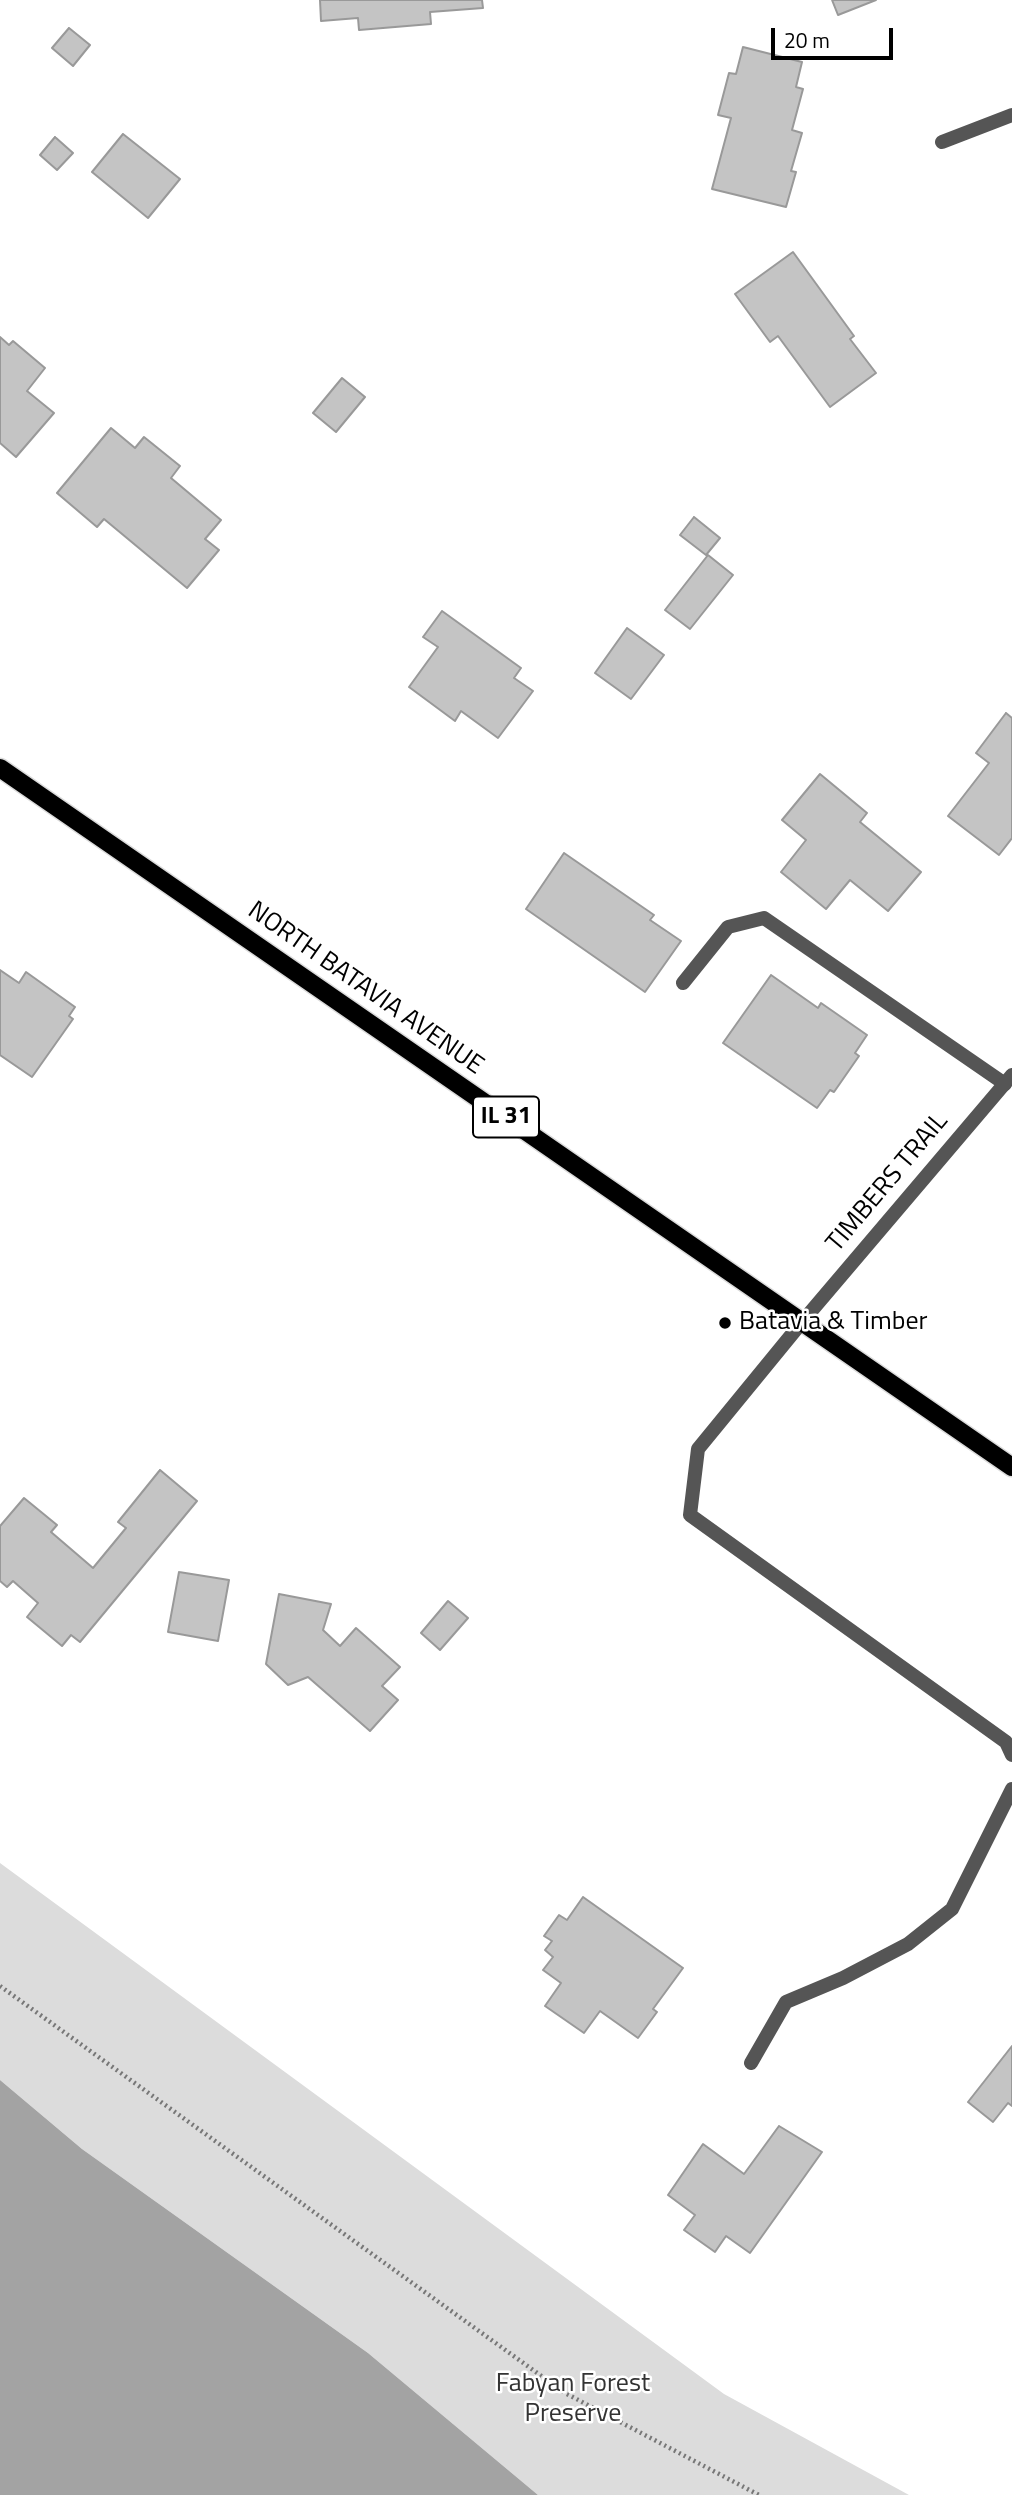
<!DOCTYPE html>
<html>
<head>
<meta charset="utf-8">
<style>
  body { margin:0 }
  #map { position:relative; width:1012px; height:2495px; overflow:hidden; background:#fff; font-family:"Titillium Web",sans-serif }
  canvas { display:block }
  .scale { position:absolute; left:771px; top:28px; width:122px; height:32px; box-sizing:border-box; border:4px solid #000; border-top:0; padding-left:9px; font-size:21px; line-height:24px; white-space:nowrap; color:#000; -webkit-text-stroke:5px #fff; paint-order:stroke }
</style>
</head>
<body>
<div id="map">
<canvas width="1012" height="2495"></canvas>
<div class="scale">20 m</div>
</div>
<script>
const ctx = document.querySelector('canvas').getContext('2d');
ctx.lineJoin = 'round';
function fill(path, color) { ctx.fillStyle = color; ctx.fill(path, 'evenodd'); }
const toPath = rows => new Path2D(rows.map(r => 'M' + r).join(''));
function trace(path, color, width, dash) { ctx.strokeStyle = color; ctx.lineWidth = width; ctx.lineCap = dash ? 'butt' : 'round'; ctx.setLineDash(dash || []); ctx.stroke(path); }
function label(font, color, halo, rows, align = 'center') {
  ctx.font = font + ' "Titillium Web",sans-serif'; ctx.lineWidth = 5; ctx.setLineDash([]); ctx.textBaseline = 'middle'; ctx.strokeStyle = halo; ctx.fillStyle = color; for (const [text, x, y, turn = 0] of rows) {
    ctx.save(); ctx.translate(x, y); ctx.rotate((+turn || 0) * Math.PI / 180); ctx.textAlign = isNaN(turn) ? turn : align; if (halo) ctx.strokeText(text, 0, 0); ctx.fillText(text, 0, 0); ctx.restore();
  }
}
fill(toPath([
  [0,1863,724,2394,909,2495,538,2495,368,2353,82,2149,0,2080]
]), '#dcdcdc');
fill(toPath([
  [0,2080,82,2149,368,2353,538,2495,0,2495]
]), '#a3a3a3');
const building = toPath([
  [320,0,482,0,483,8,430,12,431,24,359,30,358,18,321,21,320,0],
  [832,0,876,0,838,15,832,0],
  [69,28,90,45,73,66,52,48,69,28],
  [743,47,802,62,796,87,803,89,792,130,802,133,791,171,796,172,786,207,712,189,731,118,718,115,729,73,736,74,743,47],
  [123,134,180,179,148,218,92,172,123,134],
  [55,137,73,153,57,170,40,155,55,137],
  [793,252,854,336,850,339,876,373,830,407,778,336,770,342,735,294,793,252],
  [0,337,9,345,13,341,45,368,27,391,54,413,16,457,0,443,0,337],
  [342,378,365,397,336,432,313,413,342,378],
  [111,428,135,448,144,437,180,466,171,478,221,520,205,539,219,550,187,588,104,519,97,527,57,493,111,428],
  [694,517,720,538,706,555,680,535,694,517],
  [708,555,733,575,690,629,665,610,708,555],
  [442,611,521,668,514,678,533,691,498,738,461,711,455,721,409,687,438,647,423,637,442,611],
  [627,628,664,655,631,699,595,673,627,628],
  [1006,713,1012,718,1012,838,999,855,948,816,989,763,976,753,1006,713],
  [820,774,867,813,860,822,921,872,888,911,850,880,826,909,781,872,806,840,782,820,820,774],
  [564,853,654,915,650,920,681,941,645,992,526,909,564,853],
  [0,970,19,983,26,972,75,1007,69,1016,73,1019,32,1077,0,1055,0,970],
  [771,975,818,1008,821,1003,867,1035,855,1053,859,1056,834,1092,830,1090,817,1108,723,1043,771,975],
  [160,1470,197,1501,80,1642,71,1635,62,1646,27,1617,38,1603,13,1581,7,1587,0,1581,0,1526,24,1498,57,1525,51,1532,93,1568,126,1528,118,1522,160,1470],
  [179,1572,229,1580,218,1641,168,1632,179,1572],
  [279,1594,331,1604,323,1630,340,1646,356,1628,400,1667,382,1686,398,1700,370,1731,308,1677,288,1685,266,1664,279,1594],
  [448,1601,468,1618,440,1650,421,1633,448,1601],
  [583,1897,683,1968,653,2009,657,2012,638,2038,600,2011,584,2033,545,2006,561,1983,543,1970,553,1957,545,1950,552,1941,544,1936,559,1915,567,1920,583,1897],
  [1012,2046,1012,2106,1008,2103,993,2122,968,2102,1012,2046],
  [779,2126,822,2152,750,2253,726,2236,715,2252,684,2230,695,2215,668,2195,703,2144,744,2174,779,2126]
]);
fill(building, '#c4c4c4');
trace(building, '#999', 2);
const primary = toPath([
  [0,768,1012,1467]
]);
trace(primary, '#dbdbdb', 21);
trace(toPath([
  [0,1986,565,2393,759,2495]
]), '#777', 4.5, [2, 3.5]);
trace(toPath([
  [683,983,728,927,764,918,1005,1084],
  [802,1322,698,1449,690,1515,1006,1742,1012,1755],
  [751,2063,786,2002,843,1978,908,1944,952,1909,1012,1789]
]), '#555', 14);
trace(toPath([
  [942,142,1012,115],
  [802,1322,1012,1075]
]), '#555', 14);
trace(primary, '#000', 18);
for (const [x, y, r, color] of [
  [725,1323,7,"#000"]
]) { const dot = new Path2D(); dot.arc(x, y, r, 0, 2 * Math.PI); ctx.fillStyle = color; ctx.fill(dot); trace(dot, '#fff', 2.5); }
for (const [x, y, w] of [
  [506,1117,66]
]) { const box = new Path2D(); box.roundRect(x - w / 2, y - 20.5, w, 41, 5); ctx.fillStyle = '#fff'; ctx.fill(box); trace(box, '#000', 2); }
label('bold 24px', '#000', null, [
  ["IL 31",506,1117]
]);
label('26px', '#000', '#fff', [
  ["NORTH BATAVIA AVENUE",365,989,35],
  ["TIMBERS TRAIL",888,1183,-50]
]);
label('26px', '#000', '#fff', [
  ["Batavia & Timber",739,1323]
], 'left');
label('26px', '#333', '#fff', [
  ["Fabyan Forest",573,2385],
  ["Preserve",573,2415]
]);
</script>
</body>
</html>
